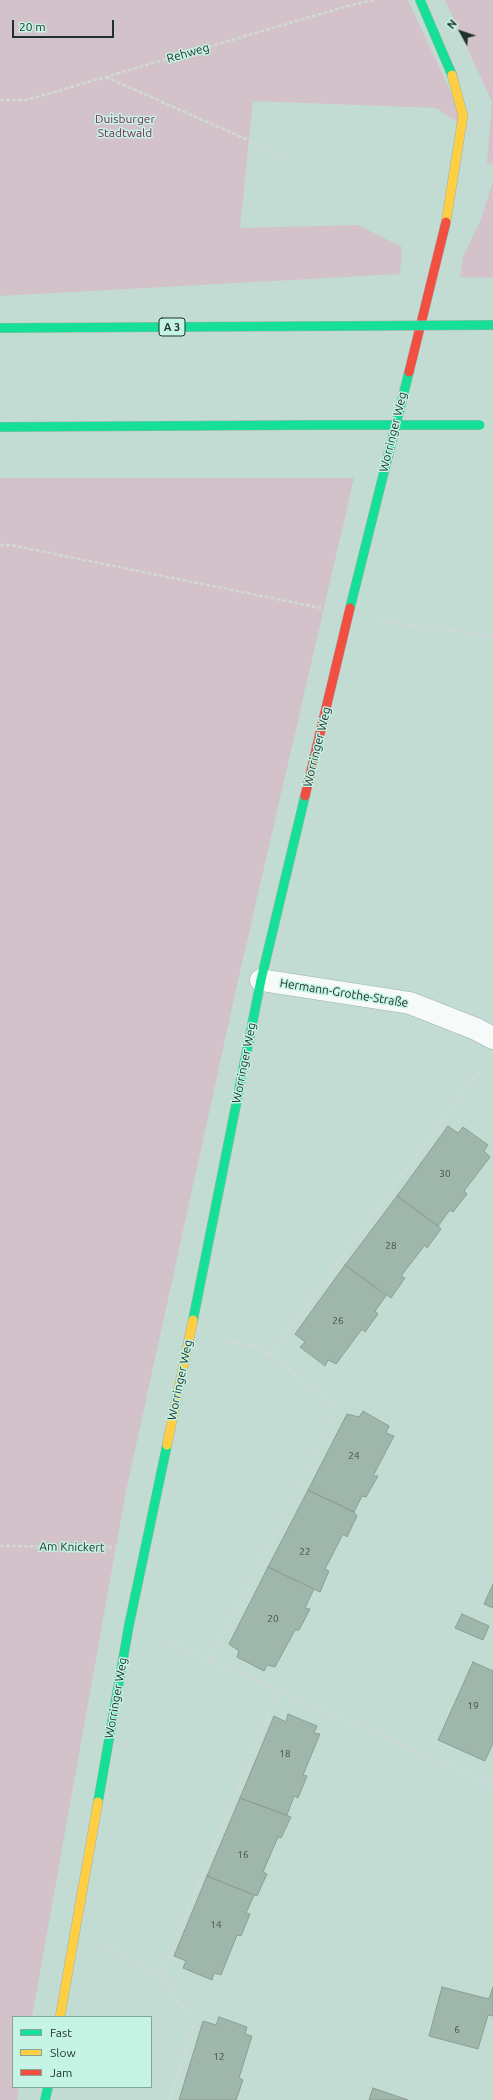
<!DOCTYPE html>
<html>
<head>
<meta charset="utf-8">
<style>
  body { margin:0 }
  #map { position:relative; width:493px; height:2100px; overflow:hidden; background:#c2dcd4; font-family:Ubuntu,sans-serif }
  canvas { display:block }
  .legend { position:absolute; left:12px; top:2016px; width:140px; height:72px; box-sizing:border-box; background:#c5f3e4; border:1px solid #83a59a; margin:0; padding:5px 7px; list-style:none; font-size:12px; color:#1f312c }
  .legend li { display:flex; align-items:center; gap:8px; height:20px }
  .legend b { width:20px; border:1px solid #83a59a }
  .north { position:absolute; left:441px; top:12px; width:40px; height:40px; -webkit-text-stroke:3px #c5f3e4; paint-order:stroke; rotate:310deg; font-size:11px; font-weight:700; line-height:16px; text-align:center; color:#1f312c }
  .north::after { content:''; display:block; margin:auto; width:14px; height:18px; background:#1f312c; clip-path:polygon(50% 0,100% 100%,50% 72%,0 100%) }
  .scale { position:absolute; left:12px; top:20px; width:102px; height:18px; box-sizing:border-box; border:2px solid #1f312c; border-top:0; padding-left:5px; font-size:12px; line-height:14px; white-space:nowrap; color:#1f312c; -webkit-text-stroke:3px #c5f3e4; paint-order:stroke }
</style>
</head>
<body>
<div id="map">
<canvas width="493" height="2100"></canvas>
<ul class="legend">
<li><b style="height:5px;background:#16e098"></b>Fast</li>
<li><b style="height:5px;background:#ffcf43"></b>Slow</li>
<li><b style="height:5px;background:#f24e42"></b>Jam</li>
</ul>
<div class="north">N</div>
<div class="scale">20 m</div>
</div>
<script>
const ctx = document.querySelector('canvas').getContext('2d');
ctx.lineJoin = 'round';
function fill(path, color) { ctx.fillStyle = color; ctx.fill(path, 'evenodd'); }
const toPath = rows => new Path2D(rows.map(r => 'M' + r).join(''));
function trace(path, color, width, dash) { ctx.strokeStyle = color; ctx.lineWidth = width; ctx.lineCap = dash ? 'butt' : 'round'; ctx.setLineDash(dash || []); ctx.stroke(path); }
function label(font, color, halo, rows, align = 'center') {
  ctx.font = font + ' Ubuntu,sans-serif'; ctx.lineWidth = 3; ctx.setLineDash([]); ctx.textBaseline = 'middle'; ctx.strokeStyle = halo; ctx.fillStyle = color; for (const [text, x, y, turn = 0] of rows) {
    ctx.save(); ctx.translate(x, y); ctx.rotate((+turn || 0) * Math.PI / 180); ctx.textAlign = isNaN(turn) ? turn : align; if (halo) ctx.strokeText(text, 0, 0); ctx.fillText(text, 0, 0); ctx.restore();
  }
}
fill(toPath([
  [0,0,408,0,468,129,436,108,253,101,240,228,358,225,402,247,400,274,0,296],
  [445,0,493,0,493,163,487,164,492,102],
  [493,181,493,278,460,277,463,257,480,221],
  [0,478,354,478,239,976,126,1491,32,2017,13,2017,13,2087,19,2087,17,2100,0,2100]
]), '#d3c2ca');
const building = toPath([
  [448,1126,458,1133,463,1127,488,1145,484,1151,490,1157,464,1191,467,1194,453,1212,450,1210,438,1226,397,1196,448,1126],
  [397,1196,438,1226,441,1229,427,1248,425,1245,401,1276,405,1278,391,1298,345,1265,397,1196],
  [345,1265,386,1296,375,1311,378,1314,365,1332,362,1329,336,1364,328,1360,325,1366,300,1347,305,1342,295,1334,345,1265],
  [363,1411,389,1426,386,1433,394,1436,373,1476,378,1476,366,1497,362,1496,354,1512,308,1490,347,1414,359,1417,363,1411],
  [308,1490,354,1512,357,1516,347,1537,343,1534,325,1569,329,1571,320,1592,268,1567,308,1490],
  [268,1567,314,1589,305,1608,310,1609,299,1630,295,1630,275,1667,267,1665,264,1671,237,1657,239,1651,229,1644,268,1567],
  [493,1584,493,1608,484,1604,493,1584],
  [462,1614,489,1626,483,1640,455,1628,462,1614],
  [473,1662,493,1671,493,1743,485,1761,438,1740,473,1662],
  [288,1714,317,1726,314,1733,320,1734,303,1775,307,1776,298,1798,294,1796,287,1815,240,1798,274,1716,286,1722,288,1714],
  [240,1798,291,1817,281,1838,278,1837,263,1872,267,1874,257,1896,207,1876,240,1798],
  [207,1876,254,1895,246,1913,250,1914,241,1936,237,1935,221,1975,214,1973,212,1980,183,1968,186,1961,174,1956,207,1876],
  [442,1987,489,1999,493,1987,493,2016,488,2015,478,2049,429,2036,442,1987],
  [219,2017,247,2027,245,2034,252,2036,239,2078,243,2080,236,2100,179,2100,203,2021,216,2025,219,2017],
  [373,2088,408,2100,369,2100,373,2088]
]);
fill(building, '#9fb7ab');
trace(building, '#8c9d95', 1);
const street = toPath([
  [261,980,410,1003,476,1029,493,1038]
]);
const fast = toPath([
  [420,0,452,75],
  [0,328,343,326],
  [0,427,313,425],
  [350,608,409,372],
  [193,1320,261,980,305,796],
  [98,1802,129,1625,167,1445],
  [45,2100,48,2087]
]);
const slow = toPath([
  [446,222,463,116,452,75],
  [167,1445,193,1320],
  [60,2017,98,1802]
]);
const jam = toPath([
  [409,372,446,222],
  [305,796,350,608]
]);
trace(street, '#9db1aa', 23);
trace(fast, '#9db1aa', 10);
trace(slow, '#9db1aa', 10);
trace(jam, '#9db1aa', 10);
trace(toPath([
  [106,77,286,157],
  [0,100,27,100,351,5,375,0],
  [0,545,10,545,321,608],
  [377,620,493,637],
  [270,1355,483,1065],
  [0,1546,115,1547],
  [157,1637,493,1785],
  [211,1660,338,1408,259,1347,219,1339],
  [102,1944,161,1976,194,2023,169,2100],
  [161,1976,279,1690]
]), '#d1d9d7', 2.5, [4, 2]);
trace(street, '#f6faf9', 22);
trace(fast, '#16e098', 9);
trace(slow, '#ffcf43', 9);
trace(jam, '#f24e42', 9);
const fastBridge = toPath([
  [343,326,493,325],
  [313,425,480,425]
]);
trace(fastBridge, '#9db1aa', 10, []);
trace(fastBridge, '#16e098', 9);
label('10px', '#3f524c', null, [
  ["30",445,1174],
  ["28",391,1246],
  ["26",338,1321],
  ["24",354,1456],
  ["22",305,1552],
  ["20",273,1619],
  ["19",473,1706],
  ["18",285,1754],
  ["16",243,1855],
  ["14",216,1925],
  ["6",457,2030],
  ["12",219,2057]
]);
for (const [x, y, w] of [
  [172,327,26]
]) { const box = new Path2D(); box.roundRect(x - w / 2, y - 9, w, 18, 3); ctx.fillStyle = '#c5f3e4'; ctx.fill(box); trace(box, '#1f312c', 1); }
label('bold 11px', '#1f312c', null, [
  ["A 3",172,327]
]);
label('12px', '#1f312c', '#c5f3e4', [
  ["Rehweg",188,53,-16],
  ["Worringer Weg",393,432,-76],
  ["Worringer Weg",317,747,-76],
  ["Hermann-Grothe-Straße",344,993,9],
  ["Worringer Weg",244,1063,-79],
  ["Worringer Weg",180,1380,-78],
  ["Am Knickert",72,1547,1],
  ["Worringer Weg",116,1698,-80]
]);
label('12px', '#7d2b52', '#c5f3e4', [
  ["Duisburger",125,119],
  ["Stadtwald",125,133]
]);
</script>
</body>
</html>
